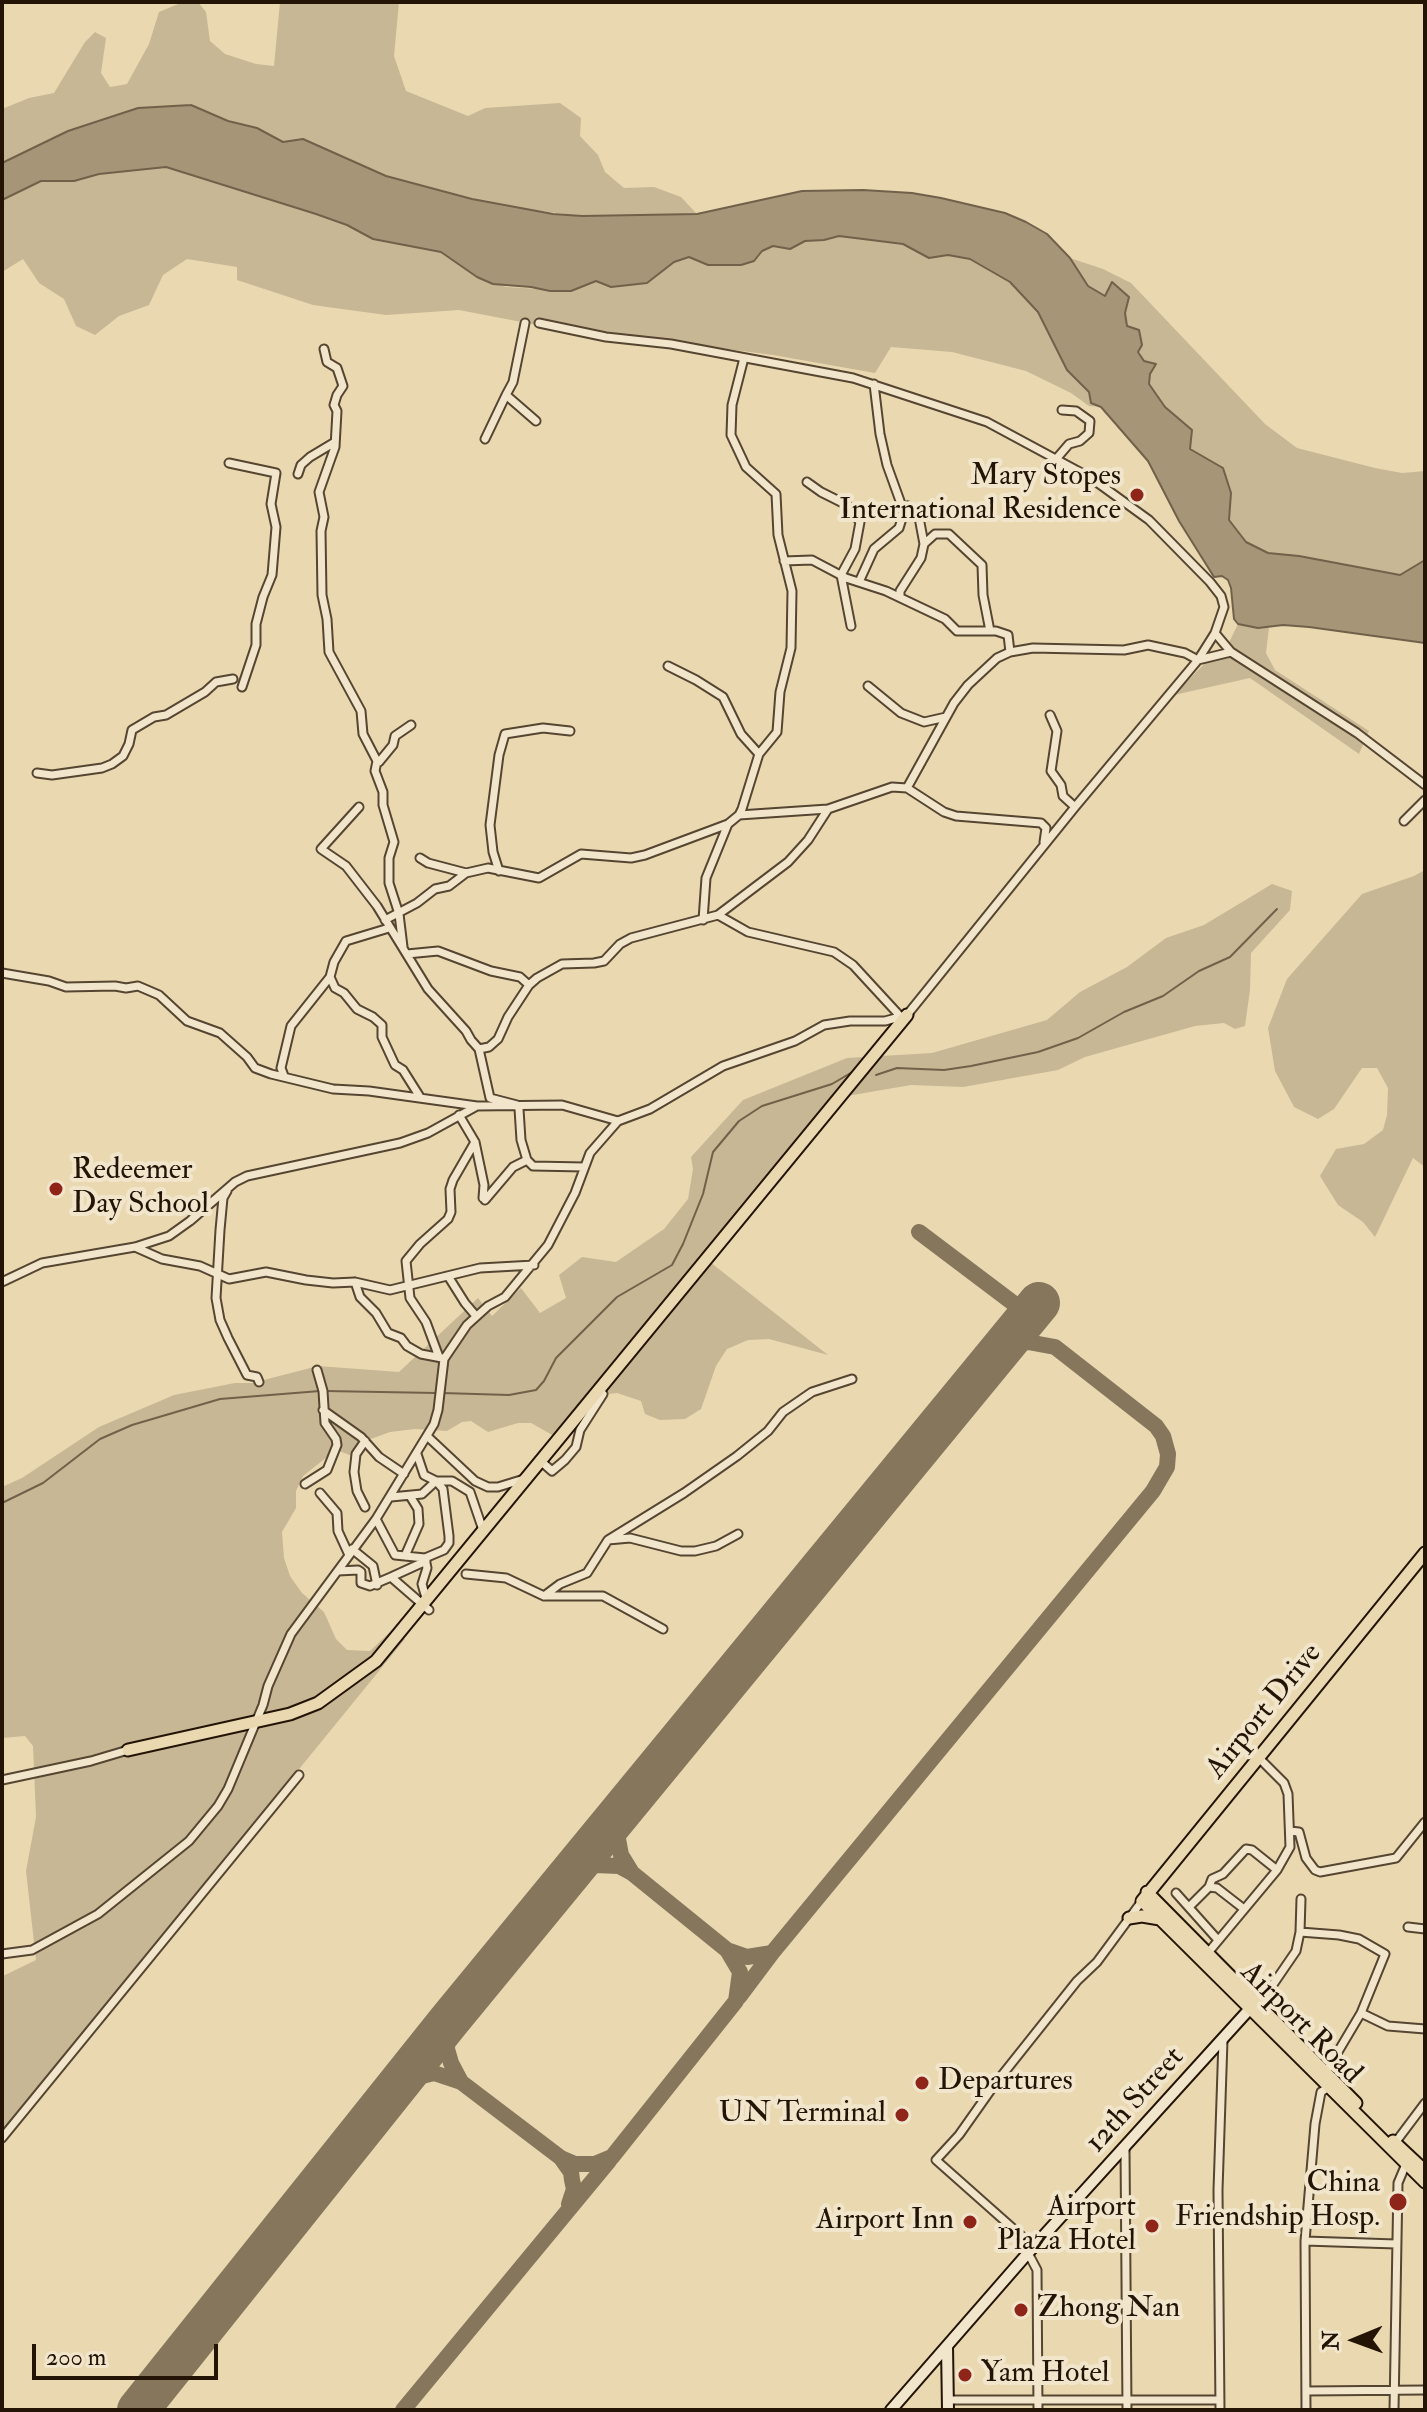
<!DOCTYPE html>
<html>
<head>
<meta charset="utf-8">
<style>
  body { margin:0 }
  #map { position:relative; width:1427px; height:2412px; overflow:hidden; background:#ead8b1; font-family:"IM FELL Double Pica",serif }
  canvas { display:block }
  .frame { position:absolute; inset:0; border:4px solid #231406; pointer-events:none }
  .north { position:absolute; left:1315px; top:2300px; width:80px; height:80px; -webkit-text-stroke:6px #f1e6cc; paint-order:stroke; rotate:269deg; font-size:22px; font-weight:700; line-height:32px; text-align:center; color:#231406 }
  .north::after { content:''; display:block; margin:auto; width:28px; height:36px; background:#231406; clip-path:polygon(50% 0,100% 100%,50% 72%,0 100%) }
  .scale { position:absolute; left:32px; top:2344px; width:186px; height:36px; box-sizing:border-box; border:4px solid #231406; border-top:0; padding-left:10px; font-size:24px; line-height:28px; white-space:nowrap; color:#231406; -webkit-text-stroke:6px #f1e6cc; paint-order:stroke }
</style>
</head>
<body>
<div id="map">
<canvas width="1427" height="2412"></canvas>
<div class="frame"></div>
<div class="north">N</div>
<div class="scale">200 m</div>
</div>
<script>
const ctx = document.querySelector('canvas').getContext('2d');
ctx.lineJoin = 'round';
function fill(path, color) { ctx.fillStyle = color; ctx.fill(path, 'evenodd'); }
const toPath = rows => new Path2D(rows.map(r => 'M' + r).join(''));
function trace(path, color, width, dash) { ctx.strokeStyle = color; ctx.lineWidth = width; ctx.lineCap = dash ? 'butt' : 'round'; ctx.setLineDash(dash || []); ctx.stroke(path); }
function label(font, color, halo, rows, align = 'center') {
  ctx.font = font + ' "IM FELL Double Pica",serif'; ctx.lineWidth = 8; ctx.setLineDash([]); ctx.textBaseline = 'middle'; ctx.strokeStyle = halo; ctx.fillStyle = color; for (const [text, x, y, turn = 0] of rows) {
    ctx.save(); ctx.translate(x, y); ctx.rotate((+turn || 0) * Math.PI / 180); ctx.textAlign = isNaN(turn) ? turn : align; if (halo) ctx.strokeText(text, 0, 0); ctx.fillText(text, 0, 0); ctx.restore();
  }
}
fill(toPath([
  [183,2,198,2,206,12,210,41,225,54,256,64,274,66,280,2,399,2,394,56,406,91,468,116,485,108,560,103,581,118,580,136,598,155,605,172,624,188,654,187,681,197,697,214,582,216,506,207,386,176,303,139,283,142,257,128,228,121,191,105,138,108,68,131,2,163,2,109,29,98,54,93,85,42,95,32,106,38,101,73,110,87,127,84,149,44,159,12],
  [166,167,316,214,347,225,373,239,441,252,476,277,506,287,571,291,596,281,611,287,662,270,674,262,689,257,708,265,754,261,762,251,773,246,790,249,805,241,824,240,840,236,903,244,929,258,948,255,970,259,1010,282,1038,312,1067,370,1089,392,1092,403,1101,407,1089,406,1071,393,1026,371,952,352,891,347,875,373,773,355,532,324,459,310,386,315,313,305,237,280,237,267,187,259,163,275,149,305,119,316,95,335,76,326,64,299,39,283,23,259,2,272,2,200,41,181,74,181,99,174],
  [1070,258,1103,269,1131,283,1265,424,1297,448,1375,468,1402,473,1425,471,1425,560,1400,575,1300,556,1267,553,1246,542,1229,520,1231,493,1190,449,1192,430,1165,407,1149,384,1150,374,1127,326,1125,313,1112,282,1105,296,1088,286],
  [1238,624,1269,628,1266,653,1275,670,1369,731,1359,754,1250,678,1174,695,1207,661,1221,659],
  [1425,870,1425,1167,1413,1158,1375,1237,1363,1222,1338,1205,1320,1176,1336,1149,1364,1144,1383,1130,1387,1115,1388,1088,1377,1068,1362,1068,1334,1109,1318,1119,1294,1107,1275,1071,1268,1028,1287,979,1362,894,1414,876],
  [1272,884,1292,891,1290,910,1251,953,1250,990,1245,1026,1235,1029,1224,1023,1195,1026,1085,1057,1058,1070,963,1087,911,1085,847,1096,710,1262,828,1355,769,1339,748,1340,727,1349,716,1366,701,1409,685,1419,660,1420,645,1414,641,1401,617,1393,600,1395,563,1441,531,1423,518,1423,488,1432,471,1421,462,1422,447,1431,415,1429,390,1432,368,1440,365,1448,355,1457,336,1450,303,1476,296,1491,296,1508,282,1532,284,1558,290,1576,302,1593,324,1612,336,1639,347,1650,370,1651,392,1630,405,1639,2,2134,2,1982,3,1976,36,1960,26,1871,36,1817,33,1746,25,1736,2,1738,2,1487,22,1478,99,1427,174,1395,235,1383,252,1383,318,1366,399,1372,478,1298,492,1316,521,1288,540,1313,566,1298,559,1275,582,1257,616,1262,664,1229,688,1199,693,1169,691,1157,743,1100,847,1058,932,1053,1047,1020,1080,992,1127,967,1166,938,1204,925]
]), '#c8b794');
const water = toPath([
  [191,105,228,121,257,128,283,142,303,139,386,176,472,199,553,214,582,216,697,214,802,191,863,190,912,193,941,198,1005,213,1026,222,1047,234,1070,258,1088,286,1105,296,1112,282,1129,297,1125,313,1127,326,1139,330,1142,345,1138,352,1144,361,1156,364,1150,374,1149,384,1165,407,1192,430,1190,449,1223,468,1231,493,1229,520,1246,542,1268,553,1299,556,1400,575,1425,560,1425,643,1309,627,1283,625,1258,628,1238,624,1234,619,1231,588,1228,580,1222,576,1214,577,1179,521,1148,461,1101,407,1091,403,1089,392,1067,370,1038,312,1010,282,970,259,948,255,929,258,903,244,839,236,824,240,805,241,790,249,773,246,762,251,754,261,741,265,708,265,689,257,674,262,647,283,611,287,596,281,571,291,550,291,531,287,493,284,477,277,441,252,373,239,347,225,316,214,166,167,99,174,74,181,41,181,2,200,2,163,68,131,138,108,191,105]
]);
fill(water, '#a69577');
trace(water, '#72614a', 2);
trace(toPath([
  [876,1075,897,1068,944,1070,971,1066,1038,1052,1078,1038,1124,1012,1163,996,1199,971,1230,957,1277,909],
  [326,1391,436,1393],
  [442,1393,509,1395,536,1390,544,1381,556,1358,617,1297,672,1265,683,1244,703,1194,713,1152,739,1121,762,1106,832,1084,854,1071],
  [2,1503,43,1483,100,1439,132,1425,220,1399,320,1391]
]), '#72614a', 2);
trace(toPath([
  [919,1232,1029,1315],
  [619,1813,618,1839,621,1855,632,1873],
  [575,1871,595,1865,619,1866,632,1873,727,1950,747,1957,772,1953,1153,1491,1167,1467,1168,1454,1163,1436,1156,1426,1055,1347,1028,1342,1003,1348],
  [739,1997,772,1953],
  [448,2022,447,2049,451,2063,461,2082],
  [400,2085,410,2079,434,2073,461,2082,561,2158,575,2164,595,2164,612,2157,736,2001,740,1972,727,1950],
  [561,2158,571,2172,572,2180,574,2189,569,2204],
  [403,2410,609,2161]
]), '#86765c', 16);
trace(toPath([
  [138,2410,448,2022,1039,1303]
]), '#86765c', 42);
const street = toPath([
  [525,323,513,382,506,395,536,421],
  [324,349,327,362,337,368,343,386,337,395,334,405,337,411,335,447,319,492,324,517,321,531,322,595,327,619,329,652,361,711,363,734,377,761,375,771,383,792,383,805,394,842,389,858,389,883,399,914,403,947],
  [874,384,880,434,887,465,904,512],
  [485,439,506,395],
  [1057,458,1069,444,1080,441,1089,433,1090,421,1076,411,1062,410],
  [229,463,276,473,271,504,276,527,272,575,263,597,256,624,256,645,242,687],
  [298,474,301,465,310,457,335,442],
  [807,482,821,492,847,505,860,522,855,549,841,575,851,626],
  [924,544,935,534,949,534,982,565,983,595,990,631],
  [784,561,812,560,846,578,886,591,945,619,957,631,996,631,1008,635,1010,652],
  [859,582,874,549,899,528,904,512,908,506,912,508,918,512,924,544,921,558,900,591,900,597],
  [1215,633,1231,652,1357,733,1425,785],
  [668,666,696,680,723,697,741,734,759,754],
  [868,686,901,713,924,722,946,717],
  [1050,715,1057,731,1051,771,1061,785,1063,796,1075,807],
  [379,762,393,745,395,736,411,725],
  [37,773,52,775,102,768,112,764,123,756,129,744,132,730,154,717,166,715,205,692,216,682,233,679],
  [907,788,944,812,956,816,1041,823,1046,828,1044,842],
  [359,807,321,849,346,866,377,906,428,989,466,1031,471,1040,479,1049,490,1098,517,1105,519,1109,521,1140,527,1160,513,1167,485,1200],
  [739,815,828,809],
  [1404,821,1425,800],
  [420,858,428,863,466,873,488,868,539,878,581,854,631,858,645,855,728,824],
  [499,871,493,852,490,825,499,755,505,734,543,728,570,731],
  [718,915,748,932,834,952,853,965,900,1016],
  [385,920,417,903,435,889,449,886,466,873],
  [703,920,706,878,728,824,739,815,742,809,759,754,777,732,780,692,791,648,792,591,778,535,776,494,746,467,731,435,732,405,744,358],
  [407,954,438,951,491,971,520,977,529,985],
  [2,973,49,981,66,987,115,986,126,988,138,986,159,995,187,1021,220,1033,247,1057,255,1068,271,1074,333,1089,369,1091,477,1106],
  [330,977,335,988,344,993,357,1009,373,1017,382,1025,382,1037,395,1065,403,1070,420,1097],
  [479,1049,489,1047,498,1039,508,1017,529,985,537,978,562,964,594,963,604,961,620,944,631,938,718,915,788,862,808,840,828,809,892,787,907,788,954,703,968,685,997,658,1010,652,1033,648,1124,650,1148,645,1185,653,1198,660,1215,633,1224,607,1221,596,1210,582,1149,520,1091,478,987,422,853,378,671,344,606,337,539,323],
  [284,1076,281,1068,291,1026,330,977,334,962,346,941,389,928],
  [459,1115,475,1142,484,1185,483,1198],
  [527,1160,533,1166,584,1167],
  [227,1191,223,1198,220,1230,216,1298,220,1320,228,1338,247,1375,257,1377,259,1382],
  [135,1247,162,1259,200,1266,229,1279,266,1272,306,1280,333,1283,355,1282,390,1290,480,1268,534,1265],
  [448,1276,465,1303,476,1316],
  [2,1282,42,1263,135,1247,169,1236,190,1221,235,1182,247,1176,400,1143,428,1133,477,1106,562,1105,618,1121,650,1109,723,1066,795,1041,824,1025,850,1021,885,1021,907,1015,1075,807,1198,660,1231,652],
  [355,1282,360,1297,376,1313,388,1333,401,1338,407,1346,421,1354,442,1358],
  [439,1357,426,1322,410,1298,406,1261,420,1244,448,1219,451,1212,450,1189,453,1180,475,1142],
  [323,1410,361,1437,379,1457,404,1474],
  [427,1436,475,1481,488,1487,498,1487,524,1479],
  [365,1441,356,1454,354,1472,357,1491,365,1507],
  [417,1454,424,1475,436,1481,443,1489,449,1536,449,1543,444,1550,425,1558],
  [544,1464,552,1471,565,1460,576,1447,580,1430,603,1394],
  [305,1484,327,1470,337,1445,336,1439,325,1423,323,1391,317,1370],
  [320,1493,337,1513,338,1531,349,1555],
  [391,1497,422,1494,436,1481,452,1481,470,1492,483,1530],
  [376,1519,395,1555,425,1558,427,1568,422,1584,426,1598],
  [608,1540,684,1493,737,1456,768,1431,783,1412,812,1392,852,1379],
  [352,1549,373,1566,377,1585],
  [405,1556,419,1524,418,1509,410,1496],
  [338,1571,358,1570,361,1572,361,1583,370,1586,391,1577,429,1610],
  [466,1574,506,1578,544,1596,603,1596,663,1629],
  [391,1577,426,1561],
  [544,1596,560,1584,587,1573,608,1540,630,1538,681,1551,695,1551,716,1546,738,1534],
  [2,1780,91,1761,128,1750],
  [1290,1831,1299,1832,1306,1858,1315,1870,1320,1872,1396,1858,1425,1822],
  [1209,1887,1217,1888,1244,1909],
  [1176,1893,1218,1940],
  [1189,1907,1209,1887,1212,1879,1223,1874,1246,1849,1252,1850,1277,1870],
  [1408,1927,1425,1929],
  [1300,1932,1339,1935,1359,1939,1385,1954,1361,2013,1326,2072],
  [2,1954,32,1950,98,1914,189,1841,218,1806,228,1789,263,1705,268,1686,291,1634,376,1519,434,1424,438,1410,444,1359,467,1325,488,1306,505,1297,548,1245,575,1193,590,1153,618,1121],
  [1207,1954,1277,1870,1290,1847,1288,1794,1284,1783,1259,1758],
  [1256,2002,1270,1989,1296,1951,1300,1932,1301,1899],
  [1361,2013,1388,2026,1425,2029],
  [2,2138,299,1775],
  [1395,2143,1425,2103],
  [1125,2149,1127,2410],
  [1305,2241,1396,2244],
  [1034,2247,936,2160,959,2135,995,2084,1077,1981,1097,1962,1142,1901],
  [1028,2253,1037,2270,1038,2410],
  [1306,2391,1425,2390],
  [947,2400,1220,2400],
  [1220,2410,1218,2190,1223,2040],
  [1306,2410,1305,2241,1315,2124,1321,2092,1329,2087],
  [1394,2410,1398,2183,1406,2164]
]);
const secondary = toPath([
  [947,2346,948,2410],
  [891,2410,1028,2253,1255,2003]
]);
const primary = toPath([
  [1425,1553,1142,1901,1425,2182],
  [128,1750,290,1714,318,1703,376,1661,907,1015],
  [1147,1892,1356,2103],
  [1129,1918,1142,1916,1160,1919],
  [1393,2141,1425,2171]
]);
trace(street, '#554531', 11);
trace(secondary, '#231406', 14);
trace(primary, '#231406', 15);
trace(street, '#f1e6cc', 7);
trace(secondary, '#f1e6cc', 10);
trace(primary, '#ead8b1', 11);
for (const [x, y, r, color] of [
  [1137,495,8,"#8f2418"],
  [56,1189,8,"#8f2418"],
  [922,2083,8,"#8f2418"],
  [902,2115,8,"#8f2418"],
  [1398,2202,10,"#8f2418"],
  [970,2222,8,"#8f2418"],
  [1152,2226,8,"#8f2418"],
  [1021,2310,8,"#8f2418"],
  [965,2375,8,"#8f2418"]
]) { const dot = new Path2D(); dot.arc(x, y, r, 0, 2 * Math.PI); ctx.fillStyle = color; ctx.fill(dot); trace(dot, '#f1e6cc', 3); }
label('30px', '#231406', '#f1e6cc', [
  ["Mary Stopes",1121,478],
  ["International Residence",1121,512],
  ["Redeemer",72,1172,"left"],
  ["Day School",72,1206,"left"],
  ["Departures",938,2083,"left"],
  ["UN Terminal",886,2115],
  ["China",1380,2185],
  ["Friendship Hosp.",1380,2219],
  ["Airport",1136,2209],
  ["Plaza Hotel",1136,2243],
  ["Airport Inn",954,2222],
  ["Zhong Nan",1037,2310,"left"],
  ["Yam Hotel",981,2375,"left"]
], 'right');
label('30px', '#231406', '#f1e6cc', [
  ["Airport Drive",1265,1712,-51],
  ["Airport Road",1300,2024,45],
  ["12th Street",1136,2101,-48]
]);
</script>
</body>
</html>
